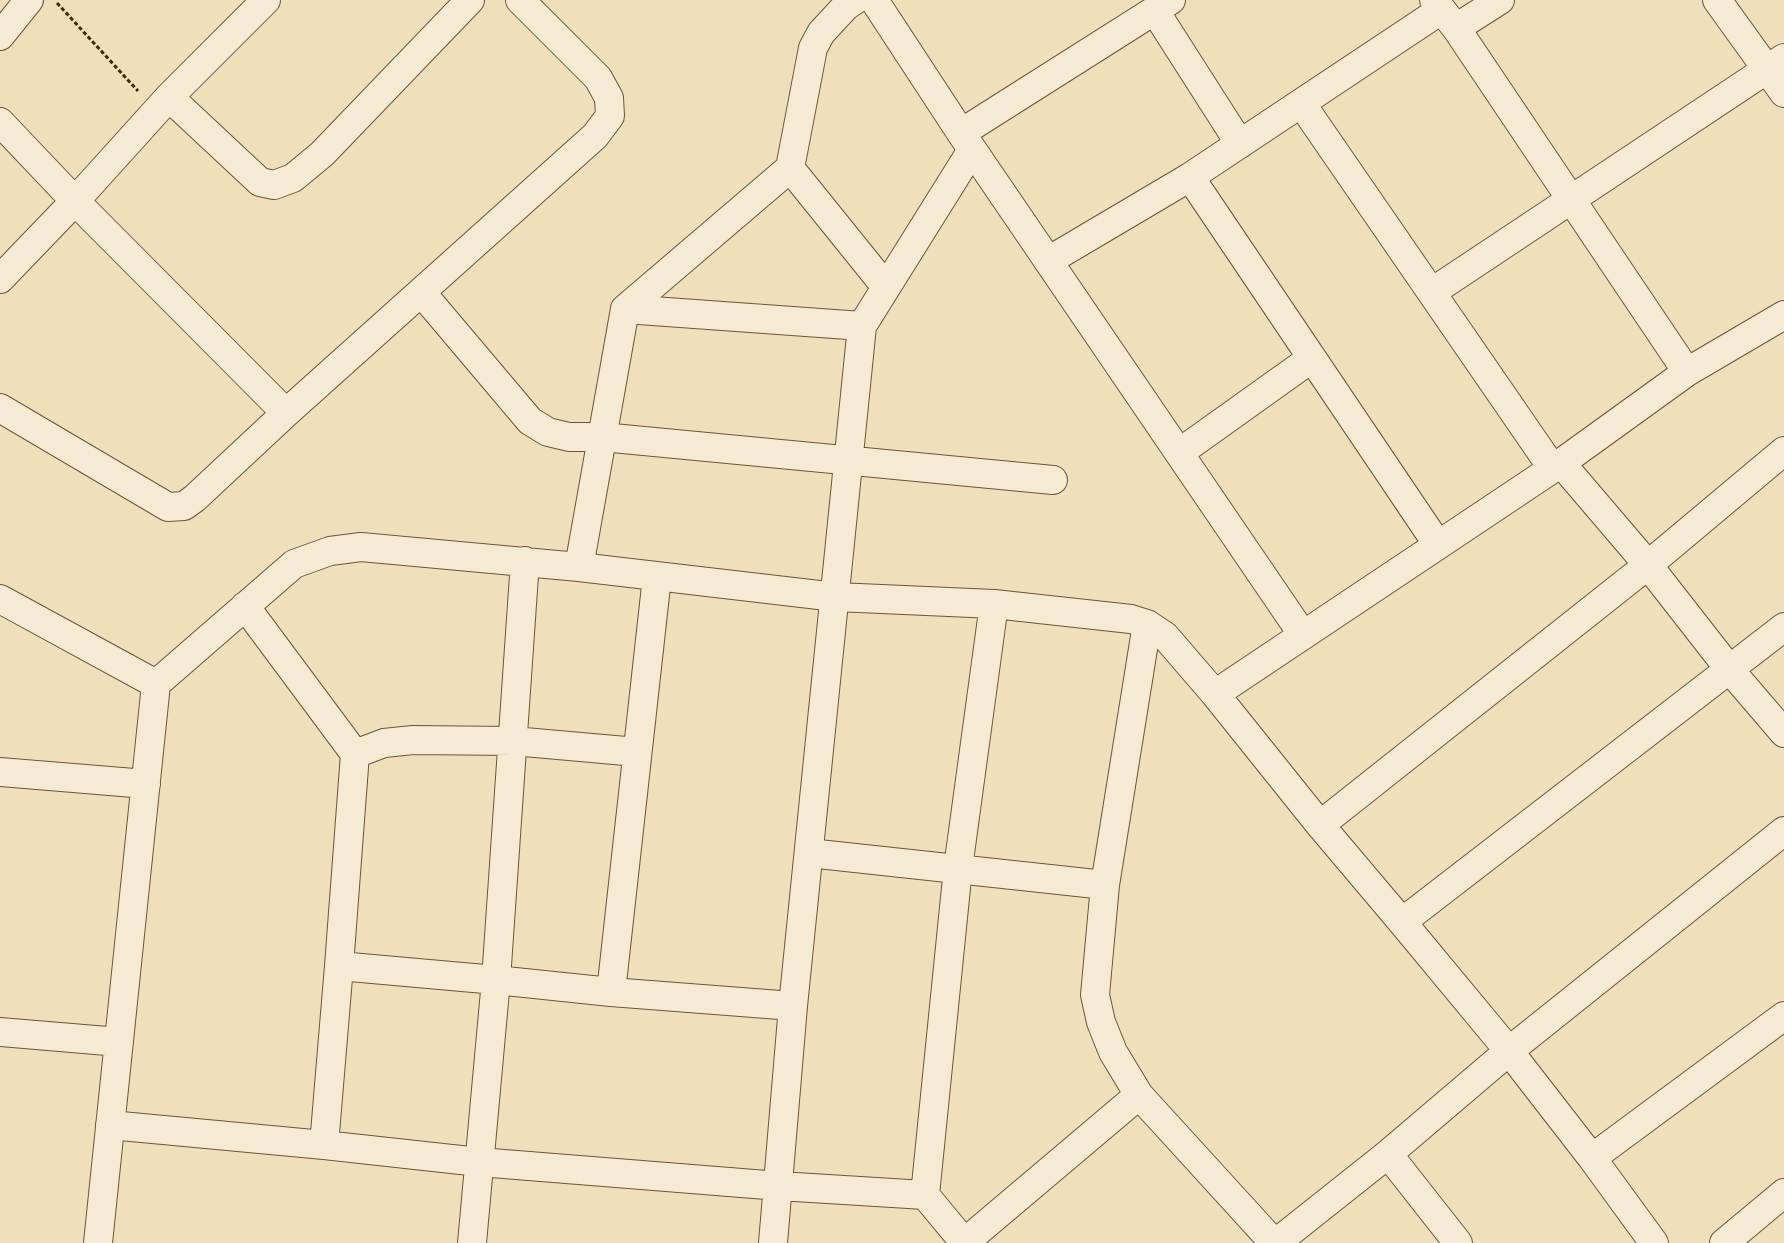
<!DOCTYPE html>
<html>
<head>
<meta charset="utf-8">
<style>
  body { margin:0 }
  canvas { display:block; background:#f0dfbb }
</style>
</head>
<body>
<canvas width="1784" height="1243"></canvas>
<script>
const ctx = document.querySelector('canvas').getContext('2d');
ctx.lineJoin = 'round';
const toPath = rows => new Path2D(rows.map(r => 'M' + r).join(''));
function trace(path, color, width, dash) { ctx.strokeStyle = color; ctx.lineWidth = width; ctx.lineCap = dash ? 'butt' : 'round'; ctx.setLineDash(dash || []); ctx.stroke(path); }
const minor = toPath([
  [855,0,846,6,821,33,813,48,790,168,886,287],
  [874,0,961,133,1303,635],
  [1434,0,1456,28,1687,372],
  [1717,0,1784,93],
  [1155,11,1240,144],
  [1456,28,1500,0],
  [0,36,29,0],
  [169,97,260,182,274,185,293,178,322,154,470,0],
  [1301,103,1553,469],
  [0,122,75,201,286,413],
  [961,133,1171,0],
  [1190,177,1438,545],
  [1048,261,1190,177,1441,10],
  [0,279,75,201,169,97,266,0],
  [421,292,530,421,548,432,569,437,602,437,1053,480],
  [1432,292,1784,58],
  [625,309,790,168],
  [862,326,972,150],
  [0,408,168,507,184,506,195,498,286,413,595,136,610,116,609,98,598,78,520,0],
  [1179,453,1312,358],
  [1561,463,1648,565,1730,670,1784,733],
  [579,567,625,309,862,326,793,1006,773,1243],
  [0,599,156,684],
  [245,606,355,754],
  [1147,624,1105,885,1095,995,1101,1022,1113,1052,1139,1095,1274,1243],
  [1215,694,1561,463,1687,372,1784,315],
  [0,772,146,784],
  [1320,825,1648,565,1784,451],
  [809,853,1105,885],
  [1402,922,1784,627],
  [339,966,496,980,611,992,793,1006],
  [611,992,657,577],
  [0,1032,119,1042],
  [110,1125,324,1145,479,1162,779,1186,925,1195,964,1242],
  [324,1145,339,966,355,754,384,743,413,740,513,741,637,752],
  [1388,1154,1458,1243],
  [1592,1158,1784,1016],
  [925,1195,958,868,994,604],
  [98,1243,156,684,294,564,330,551,361,547,579,567,836,597,994,604,1131,619,1147,624,1165,636,1215,694,1320,825,1402,922,1509,1051,1592,1158,1654,1243],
  [472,1243,496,980,525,561],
  [964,1243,1139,1095],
  [1276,1243,1388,1154,1509,1051,1784,831],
  [1724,1243,1784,1193]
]);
trace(minor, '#6e5437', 30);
trace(toPath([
  [57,3,138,91]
]), '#43260b', 3, [4, 2.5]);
trace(minor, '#f5ead3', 28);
</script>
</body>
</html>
